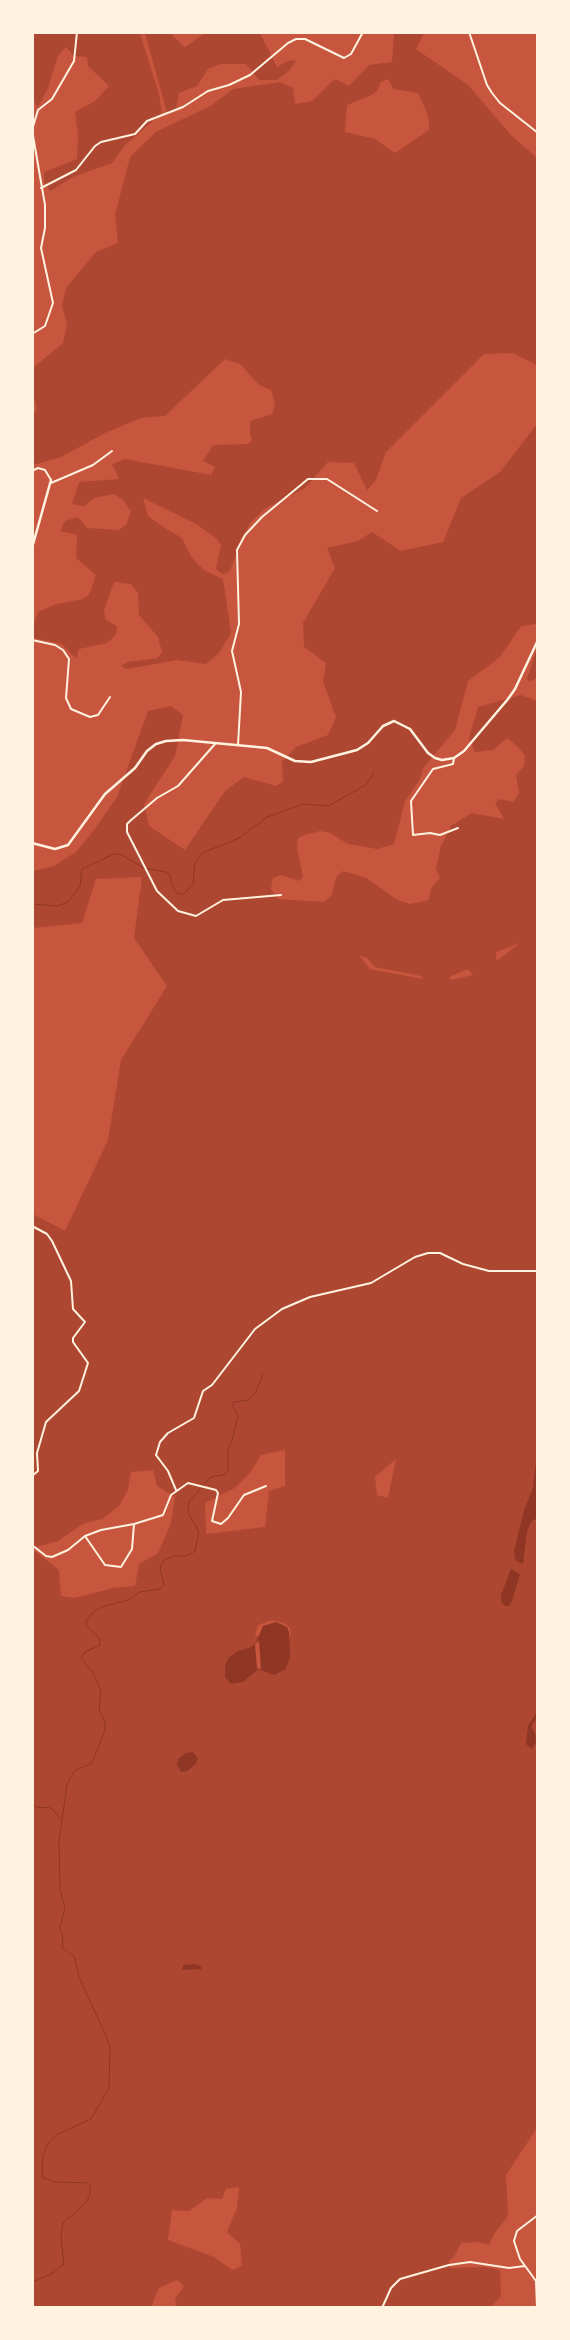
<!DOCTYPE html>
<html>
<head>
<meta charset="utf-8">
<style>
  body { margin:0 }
  #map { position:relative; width:570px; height:2340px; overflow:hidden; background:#c8553d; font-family:"Public Sans",sans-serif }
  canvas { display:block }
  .frame { position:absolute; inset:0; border:34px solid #fff3e0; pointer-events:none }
</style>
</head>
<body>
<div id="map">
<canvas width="570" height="2340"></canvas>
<div class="frame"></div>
</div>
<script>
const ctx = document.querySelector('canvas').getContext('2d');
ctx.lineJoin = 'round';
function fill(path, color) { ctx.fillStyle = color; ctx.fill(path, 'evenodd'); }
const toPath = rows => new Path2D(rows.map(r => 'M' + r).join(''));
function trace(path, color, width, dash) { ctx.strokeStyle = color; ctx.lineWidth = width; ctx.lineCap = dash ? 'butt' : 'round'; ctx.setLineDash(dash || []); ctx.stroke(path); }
fill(toPath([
  [32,33,140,33,159,94,162,113,125,145,112,163,73,177,50,191,44,182,44,172,77,159,78,135,75,112,95,101,109,86,88,66,87,57,74,56,66,47,58,56,48,88,38,107,33,100],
  [145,33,170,33,185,47,205,33,260,33,277,67,288,61,296,60,290,70,277,80,259,80,246,64,221,64,208,69,197,86,179,93,176,110,167,113],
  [394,33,424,33,416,49,468,85,511,135,537,158,537,365,513,353,484,354,386,452,376,480,367,490,354,463,328,462,305,488,266,508,250,523,229,572,222,574,216,569,221,545,216,538,196,524,143,498,148,516,168,530,182,538,192,558,204,570,223,579,231,633,219,653,206,664,177,660,127,669,121,666,128,662,158,658,162,652,158,637,139,615,138,593,131,584,114,582,104,610,106,620,117,626,116,635,107,643,79,649,76,659,62,644,33,638,33,627,38,612,56,604,83,599,89,595,96,575,76,558,77,535,60,531,65,521,78,517,87,528,119,530,126,525,131,512,124,501,114,494,94,498,84,506,72,504,79,482,119,479,112,464,125,459,211,475,215,467,203,461,213,445,248,444,252,441,250,433,250,421,272,414,275,404,271,390,259,385,240,364,225,359,165,416,141,418,105,433,61,457,33,465,33,417,37,408,33,396,33,368,63,343,67,325,62,306,66,288,96,252,118,243,115,215,130,157,156,132,212,105,233,89,280,82,293,88,295,104,312,101,335,79,349,86,369,65,392,62],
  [388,79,393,89,418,93,427,113,429,124,429,130,395,153,375,139,345,132,347,105,370,96,377,91,381,82],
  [537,424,537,624,521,626,500,657,468,681,455,730,424,767,419,781,405,801,394,844,377,849,348,844,330,833,320,831,305,835,298,838,297,848,303,877,299,881,281,875,273,878,271,889,278,899,324,902,332,895,336,877,343,871,366,878,396,899,410,904,428,900,432,887,440,878,436,868,441,846,451,826,472,813,504,819,495,803,500,799,513,802,519,793,516,775,524,766,525,756,517,746,507,738,493,750,475,752,469,738,478,707,521,695,537,701,537,2128,506,2175,508,2216,494,2234,489,2245,478,2242,461,2243,454,2257,449,2261,450,2268,485,2267,500,2270,501,2296,491,2307,176,2307,175,2299,184,2286,177,2280,159,2288,151,2307,33,2307,32,1549,59,1570,61,1596,75,1598,113,1588,135,1586,139,1564,158,1553,171,1523,175,1497,157,1486,153,1470,131,1472,128,1490,119,1506,102,1519,83,1524,58,1541,33,1548,33,1214,65,1231,108,1140,121,1060,167,986,134,938,142,877,96,879,82,923,33,928,33,871,54,866,76,852,94,830,117,797,148,711,171,706,183,715,175,756,144,804,149,826,185,850,225,791,244,777,276,786,283,781,282,762,296,747,328,735,336,717,323,682,326,663,304,647,303,623,335,568,327,548,358,541,372,532,401,551,443,542,461,498,500,472],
  [520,943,498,960,496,959,496,952],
  [359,955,367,958,375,967,421,976,423,979,370,969],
  [468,969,473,975,451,980,449,977],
  [285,1450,285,1486,269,1491,265,1527,206,1534,205,1503,235,1488,249,1474,261,1455],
  [396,1459,388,1498,377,1495,375,1477],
  [272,1620,284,1623,290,1628,291,1635,255,1636,258,1625],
  [239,2187,237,2208,227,2232,240,2244,242,2266,232,2270,214,2257,168,2240,172,2210,189,2211,207,2198,222,2199,226,2189],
  [537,648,537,677,530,682,527,679]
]), '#ae4732');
fill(toPath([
  [537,1453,537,1518,531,1522,527,1531,523,1564,515,1560,514,1551,524,1510,533,1488],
  [511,1569,520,1574,512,1601,509,1606,505,1606,501,1602,501,1595],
  [276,1622,287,1627,289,1632,290,1657,286,1669,274,1675,258,1669,243,1682,231,1684,225,1677,225,1667,228,1658,238,1651,251,1647,256,1643,263,1626],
  [537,1712,537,1717,531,1727,535,1733,536,1742,532,1749,526,1744,528,1726],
  [193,1752,198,1758,196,1764,187,1771,181,1772,177,1765,178,1759,186,1753],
  [195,1964,201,1966,202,1969,182,1970,183,1965]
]), '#8f3625');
fill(toPath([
  [259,1641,261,1669,257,1668,255,1644]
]), '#c8553d');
trace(toPath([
  [32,904,57,906,68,902,80,886,82,869,114,854,120,854,144,868,166,872,169,874,174,889,178,894,184,894,193,884,195,864,202,853,239,838,267,817,303,804,328,806,366,785,374,773],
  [32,1804,36,1807,51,1808,62,1820],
  [32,2282,53,2273,64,2264,61,2237,63,2223,85,2204,90,2195,90,2186,88,2183,55,2182,42,2177,43,2156,47,2145,56,2135,91,2119,109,2088,110,2048,107,2038,79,1977,74,1956,62,1948,63,1938,60,1927,65,1908,60,1890,59,1841,67,1785,74,1771,92,1763,105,1730,105,1721,99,1711,101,1691,93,1673,81,1658,85,1652,100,1645,99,1638,86,1626,87,1619,96,1610,105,1606,128,1600,140,1592,160,1589,164,1585,160,1568,163,1561,173,1556,186,1556,195,1551,199,1532,188,1513,189,1501,211,1477,223,1475,228,1470,228,1449,232,1441,238,1416,233,1406,233,1402,248,1400,255,1394,263,1374]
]), '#8f3625', 1);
trace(toPath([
  [469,32,487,85,492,93,500,103,538,133],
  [41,188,76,170,95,146,101,142,135,134,147,121,183,107,208,91,229,85,250,75,288,43,296,39,305,39,344,58,351,54,363,32],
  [32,334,45,326,53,303,41,248,45,228,45,205,32,130,38,110,52,99,74,61,77,32],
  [32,471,38,468,45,470,51,480],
  [51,483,93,465,112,451],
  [32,640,55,645,63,650,69,659,66,698,71,709,90,717,98,715,110,697],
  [215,744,178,786,157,798,130,821,127,824,127,832,157,891,178,911,196,916,223,900,281,895],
  [238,745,241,692,232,651,239,624,237,550,245,535,262,517,308,479,327,479,377,511],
  [454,758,453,764,433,769,411,801,413,835,430,833,440,835,458,828],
  [32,1226,47,1234,52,1241,71,1281,73,1309,85,1322,73,1338,73,1342,88,1363,79,1391,46,1422,37,1453,38,1471,32,1476],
  [176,1490,168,1471,156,1455,160,1442,168,1433,194,1418,203,1391,212,1385,255,1329,282,1309,310,1297,371,1283,415,1257,428,1253,440,1253,463,1264,489,1271,538,1271],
  [85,1536,105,1565,121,1567,132,1549,134,1524],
  [32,1545,46,1556,52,1557,68,1550,85,1536,101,1530,134,1524,163,1515,171,1495,188,1483,216,1490,218,1493,212,1521,221,1524,228,1518,244,1495,266,1486],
  [382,2308,391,2288,400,2279,449,2265,470,2262,509,2268,525,2266],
  [537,2308,536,2281,520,2259,514,2241,517,2231,538,2215]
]), '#fff3e0', 2);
trace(toPath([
  [32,548,51,480]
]), '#fff3e0', 2.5);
trace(toPath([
  [32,843,55,849,68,845,105,794,135,768,147,751,156,744,166,741,183,740,257,747,267,748,295,761,311,762,357,750,368,743,383,726,394,721,410,729,428,753,435,758,442,760,454,758,464,751,508,699,515,689,538,640]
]), '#fff3e0', 2.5);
</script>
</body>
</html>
